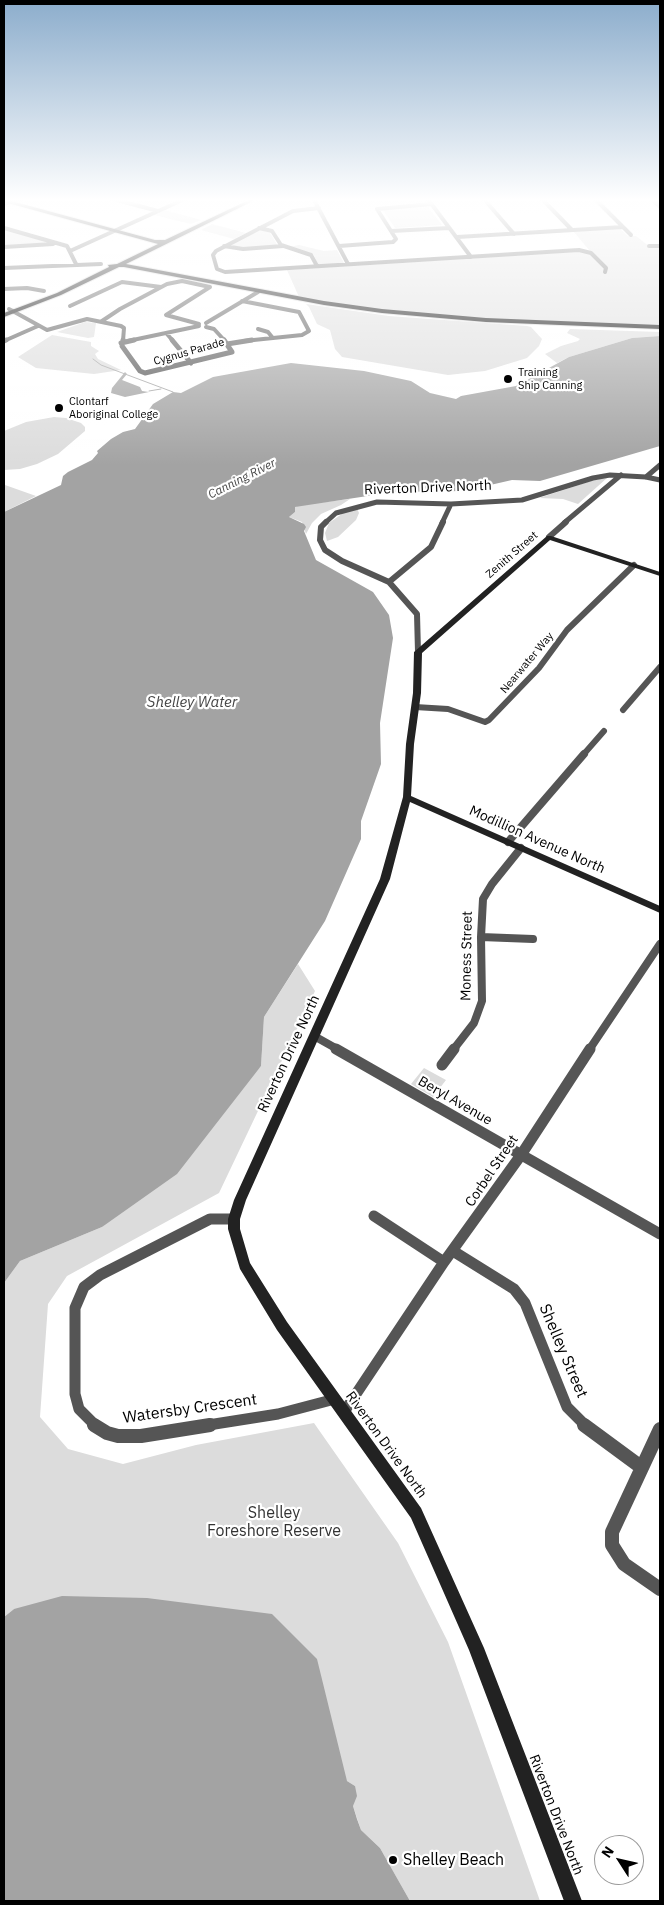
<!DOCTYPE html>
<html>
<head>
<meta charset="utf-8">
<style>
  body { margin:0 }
  #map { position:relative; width:664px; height:1905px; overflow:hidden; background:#fff; font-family:"IBM Plex Sans",sans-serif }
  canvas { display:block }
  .frame { position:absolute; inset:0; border:5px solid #000; pointer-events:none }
  .north { position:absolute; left:594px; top:1835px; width:50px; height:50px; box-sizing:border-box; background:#fff; border:1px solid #999; border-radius:50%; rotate:305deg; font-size:14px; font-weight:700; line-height:20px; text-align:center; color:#000 }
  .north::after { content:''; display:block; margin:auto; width:18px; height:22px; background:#000; clip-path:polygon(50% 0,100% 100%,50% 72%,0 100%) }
</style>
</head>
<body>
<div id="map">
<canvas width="664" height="1905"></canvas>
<div class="frame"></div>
<div class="north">N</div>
</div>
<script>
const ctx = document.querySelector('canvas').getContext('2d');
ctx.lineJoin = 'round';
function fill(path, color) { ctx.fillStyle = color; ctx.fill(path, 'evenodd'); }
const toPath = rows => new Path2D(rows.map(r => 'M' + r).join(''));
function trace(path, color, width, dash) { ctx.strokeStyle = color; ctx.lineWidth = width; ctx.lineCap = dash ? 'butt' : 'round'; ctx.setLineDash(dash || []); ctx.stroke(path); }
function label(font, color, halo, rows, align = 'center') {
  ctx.font = font + ' "IBM Plex Sans",sans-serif'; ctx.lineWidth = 4.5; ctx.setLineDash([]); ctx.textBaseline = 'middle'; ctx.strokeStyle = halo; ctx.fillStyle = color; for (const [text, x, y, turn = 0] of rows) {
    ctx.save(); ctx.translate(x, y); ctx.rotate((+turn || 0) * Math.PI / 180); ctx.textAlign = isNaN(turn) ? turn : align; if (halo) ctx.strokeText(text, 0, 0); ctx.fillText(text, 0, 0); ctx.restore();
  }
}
fill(toPath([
  [428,207,442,225,395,228,383,210],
  [164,210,201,220,191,224,154,215],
  [212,224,246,233,234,239,201,230],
  [620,229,628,236,636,236,650,247,660,247,660,325,536,322,454,317,341,305,299,297,287,270,590,251,573,231],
  [4,230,7,230,51,242,4,246],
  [261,230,270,233,278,246,243,248,230,245],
  [299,245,324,251,337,250,344,263,318,265,314,255,289,247],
  [306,304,389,316,527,326,531,327,542,339,539,346,527,358,485,371,448,375,342,357,335,349,330,330,317,324,309,307],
  [85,322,96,323,94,337,88,338,57,332],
  [570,329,660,332,660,336,632,338,569,357,557,363,545,354,561,346,578,341,580,339,567,333],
  [52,335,91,342,91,346,99,351,95,354,98,359,121,370,94,374,36,368,18,357],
  [54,417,66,418,81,423,85,427,85,431,58,454,37,464,20,469,4,470,4,431,26,422],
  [607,478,578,504,563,499,539,498,594,480],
  [4,485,5,485,36,496,4,512],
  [350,499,341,505,321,514,312,523,306,534,302,522,289,517,295,512,295,507,300,505],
  [357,508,359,513,356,520,338,537,327,541,325,533,329,523,346,511],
  [298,964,315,991,219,1193,67,1276,48,1304,40,1417,68,1449,123,1464,196,1445,314,1423,398,1543,448,1642,540,1901,410,1901,380,1848,361,1830,353,1806,355,1786,347,1781,14,1609,4,1617,4,1283,20,1261,102,1227,261,1066,264,1017],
  [424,1068,446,1080,433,1097,411,1084]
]), '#dcdcdc');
fill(toPath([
  [660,336,660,446,540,481,512,480,464,491,394,492,295,507,295,512,289,517,304,524,306,527,304,531,316,560,373,592,389,615,393,638,380,723,381,764,361,821,361,839,325,921,264,1017,261,1066,177,1174,102,1227,20,1261,4,1283,4,512,61,485,63,476,68,472,92,460,98,453,97,451,111,439,123,432,135,429,153,404,173,392,181,393,213,377,291,363,364,371,411,381,430,393,456,399,461,396,516,386,569,357,632,338],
  [125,372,127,374,122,380,140,387,142,391,149,392,125,397,111,393,112,388],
  [62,1596,147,1598,272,1614,317,1659,347,1781,355,1786,357,1796,353,1806,357,1819,361,1830,380,1848,410,1901,4,1901,4,1617,14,1609]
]), '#a3a3a3');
trace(toPath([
  [93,359,101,365,173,392],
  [149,391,161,389]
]), '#a3a3a3', 1);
const primary = toPath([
  [253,198,259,198,126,264,324,301,382,309,486,318,660,325,660,329,486,322,382,313,324,305,124,267,119,267,61,295,4,317,4,313,57,293,109,267,108,265,117,264,158,244,4,202,4,199,155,240,165,240,253,198]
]);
trace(primary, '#dbdbdb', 2);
trace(toPath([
  [109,198,158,211],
  [313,198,348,264],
  [427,198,471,257],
  [483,198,514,234],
  [541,198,572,230],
  [594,198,631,235],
  [650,198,660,207],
  [4,204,22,198],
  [319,208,293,211,216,251,213,255,217,269,225,272,579,250,591,253,606,268,605,272],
  [4,228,67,246,76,264],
  [259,228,272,231,281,245,311,255,317,266],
  [391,231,449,228],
  [457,237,623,227],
  [224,246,243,249,283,246],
  [339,246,393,242,396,239,377,209,432,204],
  [649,246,660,246],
  [4,247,53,244],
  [70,251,187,198],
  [4,268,101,264],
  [4,289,27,288,44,291],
  [242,301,299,312,309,331,302,335,244,341],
  [70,306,122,282,161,287],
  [9,309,47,330,87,319,121,326,124,328,123,341],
  [102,321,120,309,167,284,182,281,210,287,166,315,199,324],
  [206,323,258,292],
  [206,327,214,329,225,341],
  [258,329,268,332,272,337],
  [167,334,173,341],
  [4,341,38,326],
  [128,341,199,326]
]), '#555', 4);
trace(toPath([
  [123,340,122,346,140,371,145,373,232,352,224,340],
  [172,340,191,363],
  [4,341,6,340],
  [121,343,134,340],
  [227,344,252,340],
  [646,477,660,465],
  [325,523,336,513,377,502,451,504,522,500,593,478,610,475,646,477,660,480],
  [442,523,451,504],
  [564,523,621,475]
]), '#555', 5);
trace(toPath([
  [326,522,321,527,320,540,325,550,342,561,389,582,417,614,418,652],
  [549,537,566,522],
  [389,582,431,547,443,522],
  [415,707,448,709,485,722,489,720,539,668,567,630,634,565],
  [623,710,660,667],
  [583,755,604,731]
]), '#555', 6);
trace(toPath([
  [508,842,584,754],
  [481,937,533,939],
  [314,1036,339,1050],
  [453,1050,474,1023,482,1001,481,937,483,899,492,884,521,848],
  [589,1050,660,944]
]), '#555', 8);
trace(toPath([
  [336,1049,660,1234],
  [442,1065,454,1049],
  [374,1216,444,1262],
  [453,1251,514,1289,525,1303,567,1407,586,1426],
  [344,1412,444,1262,521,1155,590,1049],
  [96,1426,79,1409,75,1394,75,1308,84,1287,100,1275,210,1219,234,1219],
  [202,1426,278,1414,335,1399]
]), '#555', 11);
trace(toPath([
  [94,1425,107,1433,118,1436,141,1436,210,1425],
  [584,1425,641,1467],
  [660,1429,612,1532,612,1545,624,1564,660,1589]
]), '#555', 14);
fill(toPath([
  [547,536,551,536,660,572,660,576,550,540,422,653,421,693,414,744,411,796,660,906,660,913,410,802,390,879,246,1200,240,1219,240,1229,250,1263,287,1322,421,1508,484,1648,582,1901,564,1901,469,1650,411,1518,277,1330,240,1269,228,1229,228,1219,234,1200,380,879,403,797,406,744,413,693,414,652,547,536]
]), '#222');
fill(primary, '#000');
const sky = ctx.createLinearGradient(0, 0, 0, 465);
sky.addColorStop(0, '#8cadcc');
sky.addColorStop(0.43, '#fff');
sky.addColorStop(1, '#ffffff00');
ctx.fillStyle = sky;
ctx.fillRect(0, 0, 664, 465);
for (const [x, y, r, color] of [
  [508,379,5,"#000"],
  [59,408,5,"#000"],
  [393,1860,5,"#000"]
]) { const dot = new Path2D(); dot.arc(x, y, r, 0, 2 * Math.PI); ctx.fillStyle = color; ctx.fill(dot); trace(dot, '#fff', 2); }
label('11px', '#000', '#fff', [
  ["Cygnus Parade",189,352,-16],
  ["Zenith Street",512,555,-41],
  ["Nearwater Way",527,663,-50]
]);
label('11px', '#000', '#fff', [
  ["Training",518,373],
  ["Ship Canning",518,386],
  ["Clontarf",69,402],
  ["Aboriginal College",69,415]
], 'left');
label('italic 12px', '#444', '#fff', [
  ["Canning River",242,479,-27]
]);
label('14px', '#000', '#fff', [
  ["Riverton Drive North",428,488,-2],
  ["Modillion Avenue North",537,840,24],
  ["Moness Street",467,956,-89],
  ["Riverton Drive North",289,1054,-65],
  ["Beryl Avenue",455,1101,30],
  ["Corbel Street",492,1171,-56],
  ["Riverton Drive North",386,1445,54],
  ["Riverton Drive North",556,1815,69]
]);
label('italic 15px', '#444', '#fff', [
  ["Shelley Water",192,703]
]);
label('16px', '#000', '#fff', [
  ["Shelley Street",563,1351,67],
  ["Watersby Crescent",190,1409,-8]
]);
label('16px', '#333', '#fff', [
  ["Shelley",274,1513],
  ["Foreshore Reserve",274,1531]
]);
label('16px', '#000', '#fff', [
  ["Shelley Beach",403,1860]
], 'left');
</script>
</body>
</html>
